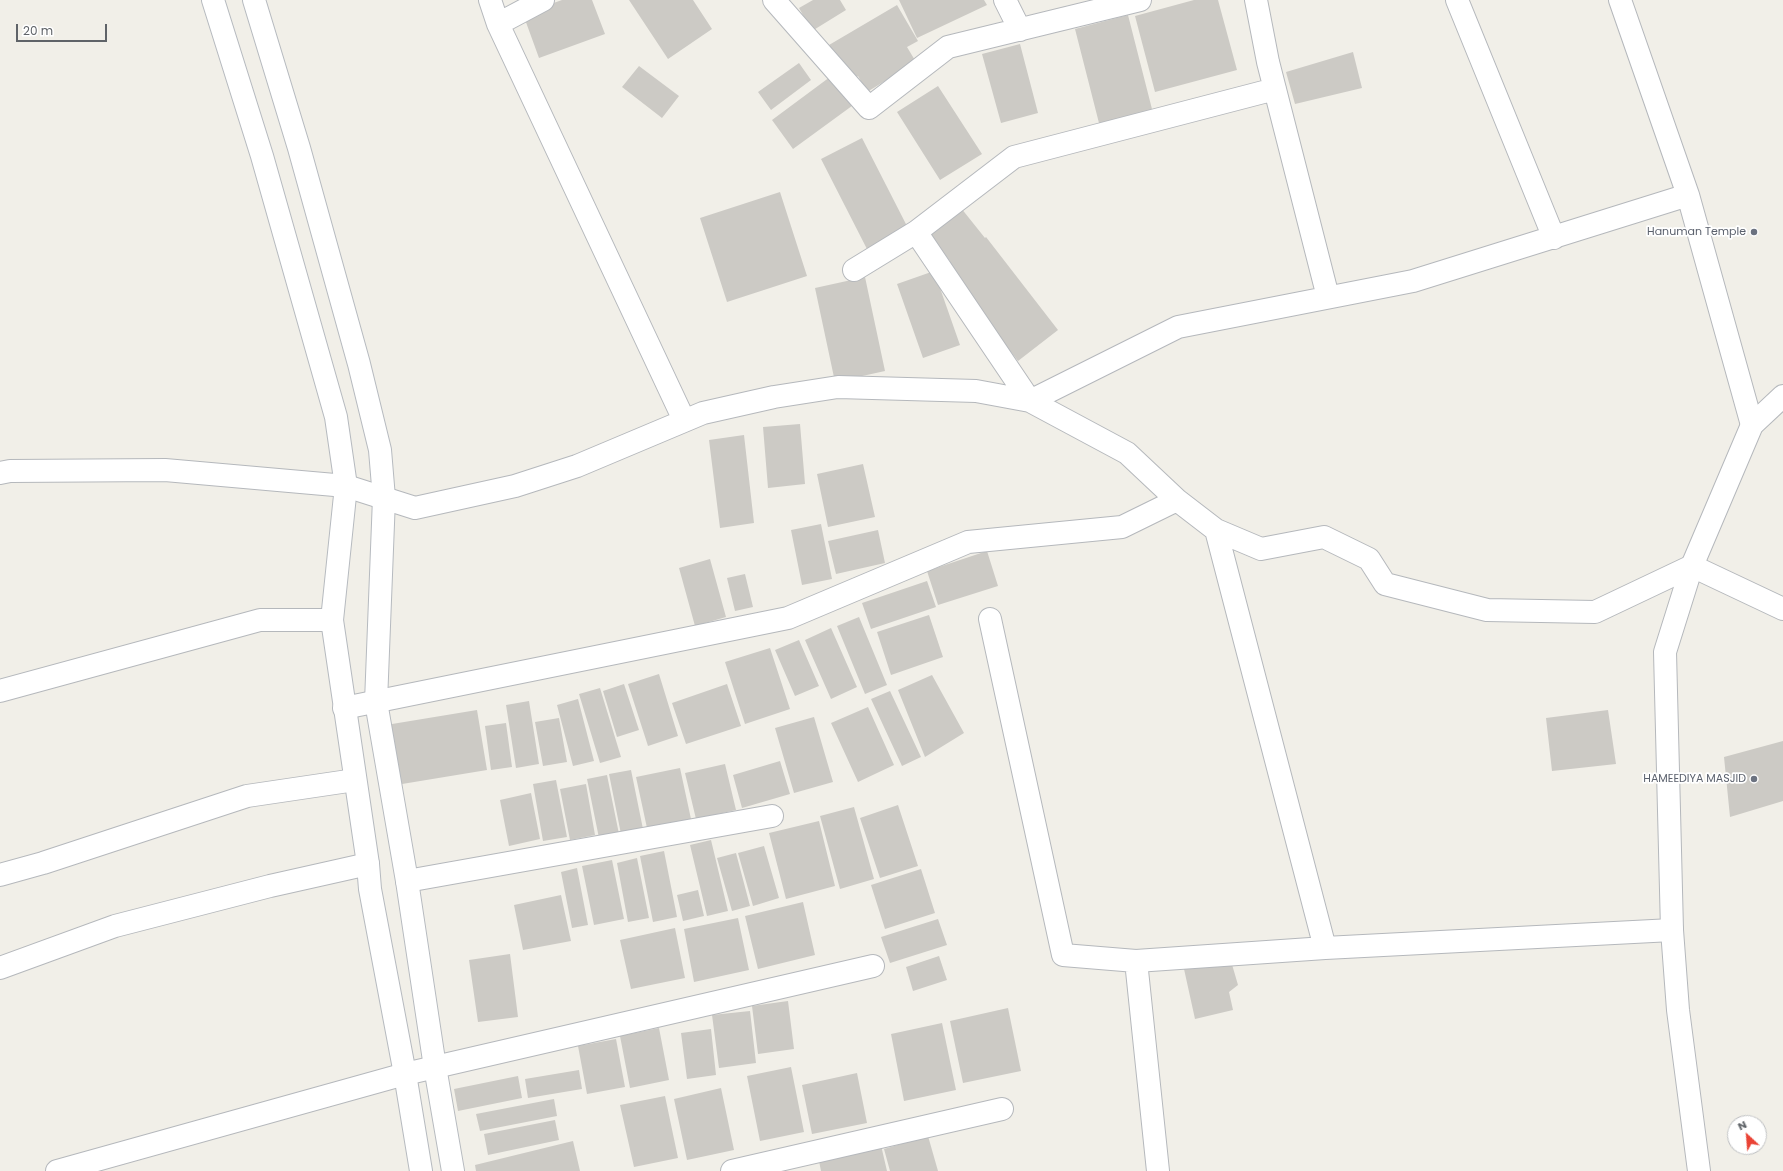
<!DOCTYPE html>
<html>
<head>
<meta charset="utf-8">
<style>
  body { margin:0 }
  #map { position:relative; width:1783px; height:1171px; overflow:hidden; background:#f1efe8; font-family:Poppins,sans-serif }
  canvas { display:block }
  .north { position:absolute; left:1727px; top:1115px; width:40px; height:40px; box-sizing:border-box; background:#fff; border:1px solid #bfc1c3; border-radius:50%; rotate:334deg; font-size:11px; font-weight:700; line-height:16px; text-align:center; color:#5f6368 }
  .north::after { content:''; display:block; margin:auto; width:14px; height:18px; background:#ea4335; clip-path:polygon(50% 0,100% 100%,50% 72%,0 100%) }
  .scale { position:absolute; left:16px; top:24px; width:91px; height:18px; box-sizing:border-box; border:2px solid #5f6368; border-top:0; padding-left:5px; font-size:12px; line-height:14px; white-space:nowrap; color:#5f6368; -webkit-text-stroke:3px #fff; paint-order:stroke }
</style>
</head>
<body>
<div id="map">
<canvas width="1783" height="1171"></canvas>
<div class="north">N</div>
<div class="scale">20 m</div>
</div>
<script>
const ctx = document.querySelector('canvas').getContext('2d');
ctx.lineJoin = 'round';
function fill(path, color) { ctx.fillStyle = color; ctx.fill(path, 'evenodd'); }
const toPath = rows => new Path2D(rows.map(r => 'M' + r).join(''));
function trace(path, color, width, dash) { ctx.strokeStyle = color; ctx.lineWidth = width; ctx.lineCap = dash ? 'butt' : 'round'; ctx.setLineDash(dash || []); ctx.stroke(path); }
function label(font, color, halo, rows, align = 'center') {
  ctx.font = font + ' Poppins,sans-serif'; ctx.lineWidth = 3.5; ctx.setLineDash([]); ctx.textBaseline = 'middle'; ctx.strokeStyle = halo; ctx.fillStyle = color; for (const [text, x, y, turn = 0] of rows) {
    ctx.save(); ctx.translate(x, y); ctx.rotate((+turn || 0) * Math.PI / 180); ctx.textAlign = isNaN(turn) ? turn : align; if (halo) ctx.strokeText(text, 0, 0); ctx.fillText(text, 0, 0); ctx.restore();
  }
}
fill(toPath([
  [562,0,592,0,605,34,539,58,523,14],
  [629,0,693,0,712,29,668,59],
  [813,0,840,0,846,10,812,31,799,8],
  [899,0,984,0,987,5,917,38],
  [1194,0,1218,0,1237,70,1155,92,1135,16],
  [897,5,918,41,907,47,916,62,867,92,858,76,850,81,829,45],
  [1128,15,1153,113,1100,127,1075,29],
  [1020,44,1038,113,1001,123,982,54],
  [1353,52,1362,88,1295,104,1286,72],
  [799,63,811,80,771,110,758,92],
  [639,66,679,96,662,118,622,87],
  [834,74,856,103,793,149,772,120],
  [938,86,982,154,940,180,897,112],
  [862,138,909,230,868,251,821,159],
  [780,192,807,276,727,302,700,218],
  [961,208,985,238,986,237,1058,330,1018,361,944,265,950,261,928,233],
  [934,271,960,345,923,358,897,284],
  [865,277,885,371,835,382,815,288],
  [800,424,805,484,768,488,763,427],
  [744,435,754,523,720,528,709,440],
  [863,464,875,517,828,527,817,474],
  [821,524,832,579,802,585,791,530],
  [878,530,885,563,836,574,828,541],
  [987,551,998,586,938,605,927,571],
  [710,559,726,617,695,626,679,568],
  [745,574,753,607,735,611,727,578],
  [927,581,936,607,871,629,862,603],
  [929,615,943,657,891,675,877,632],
  [859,617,887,685,865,694,837,626],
  [831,628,857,687,831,699,805,640],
  [799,640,819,686,795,696,775,650],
  [770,648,790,709,745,724,725,662],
  [659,674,678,736,648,746,628,684],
  [932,675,964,733,925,757,898,690],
  [624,684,639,730,617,737,603,691],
  [727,684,741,726,686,744,672,703],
  [600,688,621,757,600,763,579,694],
  [890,691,921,757,902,766,871,699],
  [578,699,594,761,573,766,557,705],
  [529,701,539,764,516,768,506,705],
  [868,707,894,765,858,782,831,723],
  [477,710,487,770,396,785,386,725],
  [1608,710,1616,764,1552,771,1546,718],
  [814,717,833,782,794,793,775,728],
  [559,718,567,762,543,766,535,722],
  [506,723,512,767,491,770,485,726],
  [1783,741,1783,801,1730,817,1724,757],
  [780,761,790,794,742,808,733,775],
  [725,764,736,810,696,819,685,773],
  [680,768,691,819,647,828,636,777],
  [631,770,643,829,621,834,609,774],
  [607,775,619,834,599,838,587,779],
  [556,780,567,837,543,841,533,784],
  [586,784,595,835,570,840,560,789],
  [531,793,540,839,509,846,500,800],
  [898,805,918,866,880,878,860,818],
  [854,807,874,879,840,889,820,816],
  [819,821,835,886,786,899,769,833],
  [711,840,728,911,707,916,690,845],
  [764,846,779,898,753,906,738,853],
  [664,851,677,917,653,922,640,856],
  [736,853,750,906,732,911,717,858],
  [637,858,649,918,628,922,617,863],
  [612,860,624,919,594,925,582,866],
  [577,868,588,925,572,928,561,872],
  [921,869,935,913,885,929,871,885],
  [698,890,704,916,683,921,677,895],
  [561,895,571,941,523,950,514,905],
  [803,902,815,955,758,969,745,916],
  [738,918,749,970,694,982,684,929],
  [938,919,947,945,890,963,881,937],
  [675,928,685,978,631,989,620,940],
  [510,954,518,1017,478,1022,469,960],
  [939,956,947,980,913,991,906,967],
  [1231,961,1238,985,1229,992,1233,1010,1195,1019,1184,969],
  [788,1001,794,1049,758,1054,752,1006],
  [1008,1008,1021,1071,963,1083,950,1021],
  [750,1011,756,1063,719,1068,712,1015],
  [942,1023,956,1090,904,1101,891,1034],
  [659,1028,669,1080,630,1088,620,1036],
  [711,1029,716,1075,687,1079,681,1033],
  [616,1039,625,1087,587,1094,578,1046],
  [791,1067,804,1132,760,1141,747,1076],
  [579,1070,582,1089,528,1098,525,1079],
  [857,1073,867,1123,812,1134,802,1085],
  [518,1076,522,1098,458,1111,454,1089],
  [721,1088,734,1150,687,1160,674,1099],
  [665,1096,678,1158,634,1167,620,1105],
  [554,1099,557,1116,480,1131,476,1114],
  [555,1120,559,1140,488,1155,484,1134],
  [928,1136,938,1171,890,1171,884,1149],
  [573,1141,580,1171,476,1171,475,1165],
  [880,1141,887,1171,821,1171,818,1156]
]), '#cccac5');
const minor = toPath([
  [490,0,498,24,684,420],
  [774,0,869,108,948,47,1140,0],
  [1005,0,1020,30],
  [1256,0,1268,62,1328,297],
  [1457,0,1554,238],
  [1620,0,1688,195,1752,425],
  [498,24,543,0],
  [916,232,1030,401,1178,327,1413,281,1688,195],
  [854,270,916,232,1014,157,1275,89],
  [0,473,10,471,165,470,346,486,415,508,515,486,577,466,703,413,774,397,838,387,976,391,1030,401,1127,453,1177,500,1216,530,1261,549,1324,537,1369,559,1385,584,1487,610,1595,612,1692,566,1783,609],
  [1216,530,1325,948],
  [990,619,1063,955,1136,961,1325,948,1672,930],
  [0,691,260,620,332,620],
  [344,708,788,618,968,542,1122,527,1177,500],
  [0,875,43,863,247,796,355,780],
  [407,881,772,816],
  [1136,961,1158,1171],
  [0,968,115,926,270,886,368,864],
  [57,1171,405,1074,873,966],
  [732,1171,1002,1109]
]);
const tertiary = toPath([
  [1699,1171,1678,1010,1672,930,1665,652,1692,566,1752,425,1783,396]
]);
const secondary = toPath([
  [213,0,262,156,336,417,346,486,332,620,368,864,370,889,405,1074,421,1171],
  [254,0,299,148,359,364,380,450,384,498,376,702,407,881,435,1067,453,1171]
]);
trace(minor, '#b5b8bc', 24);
trace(tertiary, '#b5b8bc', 24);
trace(secondary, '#b6babf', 24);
trace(minor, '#fff', 22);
trace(tertiary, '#fff', 22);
trace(secondary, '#fff', 22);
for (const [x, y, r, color] of [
  [1754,232,4,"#6b7280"],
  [1754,779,4,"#6b7280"]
]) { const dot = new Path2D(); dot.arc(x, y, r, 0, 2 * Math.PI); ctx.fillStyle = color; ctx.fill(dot); trace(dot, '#fff', 1.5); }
label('11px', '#5b616d', '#fff', [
  ["Hanuman Temple",1746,232],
  ["HAMEEDIYA MASJID",1746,779]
], 'right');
</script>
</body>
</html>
